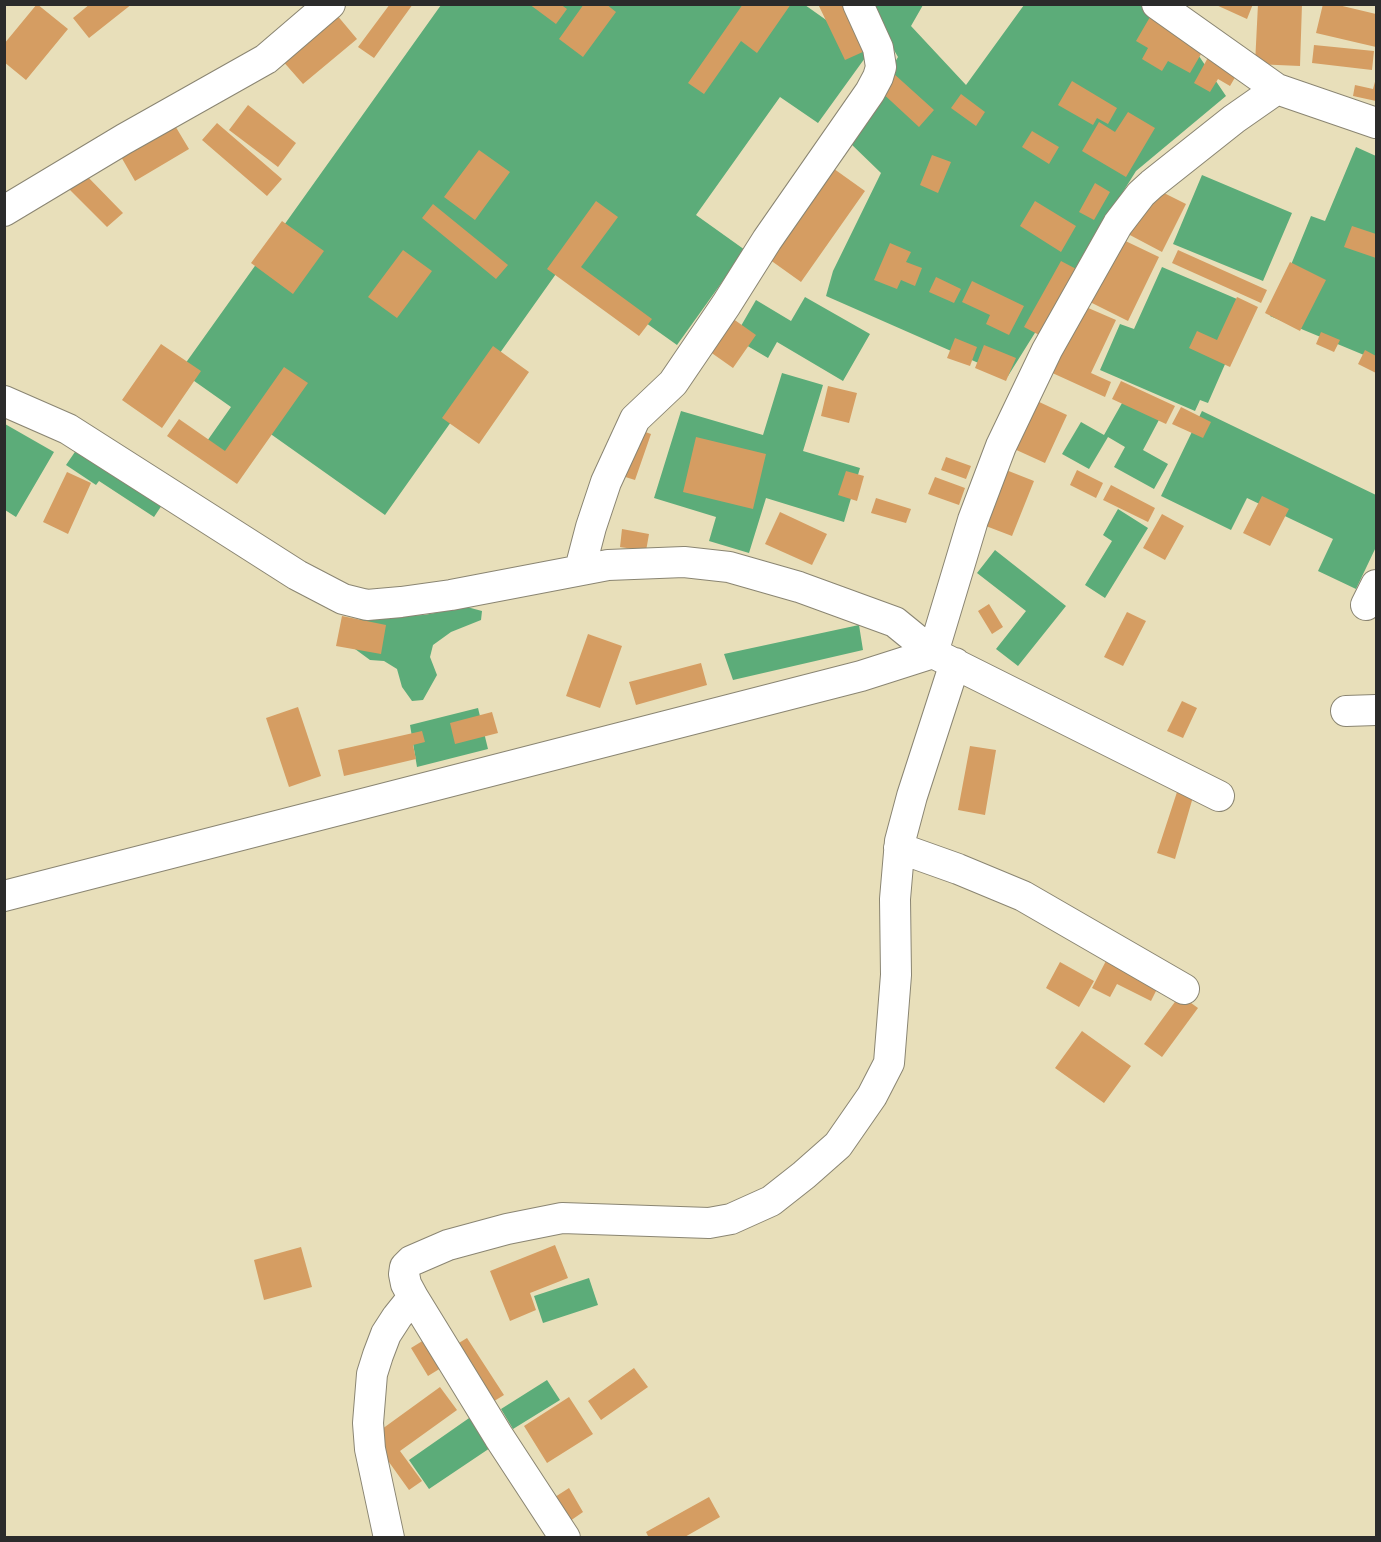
<!DOCTYPE html>
<html>
<head>
<meta charset="utf-8">
<style>
  body { margin:0 }
  #map { position:relative; width:1381px; height:1542px; overflow:hidden; background:#e8dfba; font-family:Pangolin,sans-serif }
  canvas { display:block }
  .frame { position:absolute; inset:0; border:6px solid #2b2b2b; pointer-events:none }
</style>
</head>
<body>
<div id="map">
<canvas width="1381" height="1542"></canvas>
<div class="frame"></div>
</div>
<script>
const ctx = document.querySelector('canvas').getContext('2d');
ctx.lineJoin = 'round';
function fill(path, color) { ctx.fillStyle = color; ctx.fill(path, 'evenodd'); }
const toPath = rows => new Path2D(rows.map(r => 'M' + r).join(''));
function trace(path, color, width, dash) { ctx.strokeStyle = color; ctx.lineWidth = width; ctx.lineCap = dash ? 'butt' : 'round'; ctx.setLineDash(dash || []); ctx.stroke(path); }
fill(toPath([
  [441,5,805,5,870,51,818,123,780,97,696,215,745,250,677,345,563,264,385,515,265,430,238,467,205,444,231,407,180,371],
  [871,5,923,5,911,26,966,85,1024,5,1142,5,1180,28,1226,96,1136,171,1008,376,826,296,833,271,881,173,848,141,898,57,869,7],
  [1356,147,1376,156,1376,360,1270,316,1311,216,1325,221],
  [1202,175,1292,213,1263,281,1173,244],
  [1162,267,1251,305,1208,403,1200,400,1195,411,1100,370,1120,324,1134,329],
  [805,297,870,334,843,381,777,342,768,358,734,338,756,300,791,321],
  [782,373,823,385,803,451,860,468,844,522,766,498,749,553,709,541,716,517,654,498,681,411,763,435],
  [1126,396,1161,416,1143,450,1168,464,1154,489,1114,467,1125,447,1108,437,1089,469,1062,454,1081,422,1104,435],
  [1202,411,1376,495,1376,547,1356,589,1318,571,1333,539,1247,498,1231,530,1161,496],
  [5,424,54,452,16,517,5,510],
  [79,446,164,502,154,517,99,481,96,485,66,465],
  [1118,509,1148,528,1105,598,1085,585,1112,541,1103,535],
  [995,550,1066,606,1018,666,996,649,1026,611,977,573],
  [467,607,482,611,481,620,451,632,433,645,430,657,437,675,423,700,412,701,402,687,397,669,384,661,370,660,355,649,360,617,424,615],
  [859,625,863,650,733,680,724,654],
  [478,708,488,749,417,767,410,725],
  [589,1278,598,1305,543,1323,534,1296],
  [547,1380,560,1400,513,1429,501,1409],
  [472,1416,493,1446,429,1489,409,1460]
]), '#5cac79');
fill(toPath([
  [37,4,68,29,26,80,4,62,4,44],
  [90,4,132,4,89,38,73,18],
  [390,4,413,4,374,58,358,47],
  [529,4,560,4,567,9,556,24],
  [584,4,606,4,616,12,583,57,559,39],
  [743,4,791,4,757,53,741,41,704,94,688,83],
  [818,4,844,4,865,51,845,60],
  [1214,4,1253,4,1247,19],
  [1258,4,1302,4,1300,66,1255,64],
  [1323,4,1334,4,1376,14,1376,47,1316,33],
  [336,14,357,39,303,84,281,59],
  [1150,17,1204,49,1190,73,1168,61,1162,71,1142,59,1148,48,1136,41],
  [1314,45,1374,51,1372,70,1312,63],
  [1211,52,1240,69,1230,86,1218,79,1210,92,1194,83],
  [893,73,934,110,919,127,878,89],
  [1376,78,1376,101,1353,96,1355,85,1373,89],
  [1072,81,1117,108,1108,124,1097,118,1093,125,1058,105],
  [961,94,985,112,976,126,951,108],
  [248,105,296,143,278,167,229,130],
  [1128,112,1155,128,1126,177,1082,151,1099,122,1115,132],
  [217,123,282,179,267,196,202,140],
  [174,124,189,149,135,181,120,155],
  [1032,131,1059,147,1049,164,1022,147],
  [479,150,510,172,475,220,444,197],
  [932,155,951,162,938,193,920,185],
  [830,166,865,191,801,282,766,257],
  [84,173,123,213,107,227,68,188],
  [1095,183,1110,192,1094,220,1079,212],
  [1152,187,1186,204,1162,252,1128,234],
  [596,201,618,217,581,267,652,319,639,336,547,269],
  [1035,201,1076,226,1061,252,1020,226],
  [433,204,508,265,496,279,422,218],
  [282,221,324,251,293,294,251,263],
  [1352,226,1376,234,1376,258,1344,247],
  [1115,236,1159,257,1128,321,1084,299],
  [890,243,911,252,906,262,922,268,915,286,901,280,897,289,874,280],
  [403,250,432,271,397,318,368,297],
  [1178,250,1267,290,1261,303,1172,263],
  [1061,261,1080,271,1043,337,1024,327],
  [1290,262,1326,280,1300,331,1265,313],
  [936,277,961,289,954,303,929,292],
  [972,281,1024,306,1009,335,986,324,990,315,962,302],
  [1237,297,1258,307,1230,367,1189,348,1197,331,1217,340],
  [1079,304,1116,320,1091,373,1111,382,1105,397,1048,371],
  [729,316,756,335,733,368,706,349],
  [1321,332,1340,340,1334,352,1316,344],
  [955,338,977,347,970,366,947,358],
  [161,344,201,371,162,428,122,400],
  [984,345,1016,358,1006,381,975,368],
  [493,346,529,372,479,444,442,418],
  [1365,350,1376,356,1376,373,1358,364],
  [284,367,308,383,237,484,167,436,179,419,225,451],
  [1121,381,1175,406,1166,424,1112,399],
  [828,386,857,393,849,423,821,416],
  [1035,400,1067,415,1045,463,1012,448],
  [1181,407,1211,422,1203,438,1172,424],
  [634,428,651,434,635,480,619,475],
  [696,437,766,454,753,509,683,492],
  [946,457,971,466,966,479,941,470],
  [1001,468,1034,481,1012,536,978,523],
  [1077,470,1103,483,1096,498,1070,485],
  [846,471,864,476,857,501,838,495],
  [67,472,91,483,68,534,43,522],
  [935,477,965,488,959,505,928,494],
  [1111,485,1155,508,1148,522,1103,500],
  [1262,496,1289,509,1270,546,1243,533],
  [876,498,911,509,906,523,871,513],
  [780,512,827,534,812,565,765,544],
  [1162,514,1184,526,1165,560,1143,548],
  [622,529,649,534,646,551,620,547],
  [989,604,1003,627,992,634,978,611],
  [1127,612,1146,621,1123,666,1104,657],
  [342,616,386,625,381,654,336,646],
  [588,634,622,646,600,708,566,696],
  [701,663,707,685,636,705,629,682],
  [1182,701,1197,708,1183,738,1167,731],
  [298,707,321,776,289,787,266,718],
  [492,712,498,733,455,744,450,723],
  [422,731,425,742,413,745,416,759,344,776,338,750],
  [970,746,996,750,985,815,958,810],
  [1177,792,1193,797,1175,859,1157,853],
  [1109,955,1161,981,1151,1001,1117,984,1110,997,1092,988],
  [1060,962,1094,981,1079,1007,1046,988],
  [1180,995,1198,1008,1162,1057,1144,1044],
  [1082,1031,1131,1066,1104,1103,1055,1068],
  [555,1245,568,1278,530,1293,536,1310,510,1321,490,1271],
  [301,1247,312,1287,264,1300,254,1260],
  [467,1338,504,1395,491,1403,454,1346],
  [424,1340,441,1368,428,1376,411,1348],
  [634,1368,648,1387,601,1420,588,1401],
  [440,1387,457,1410,400,1451,422,1481,409,1490,371,1437],
  [569,1397,593,1434,547,1463,524,1426],
  [569,1488,583,1512,570,1521,555,1497],
  [709,1497,720,1517,683,1538,649,1538,646,1532]
]), '#d59d62');
const minor = toPath([
  [1157,4,1277,89,1376,123],
  [4,211,124,139,266,59,330,4],
  [4,401,68,429,297,575,343,599,367,605,401,602,451,595,608,565,684,562,729,567,799,587,895,622,933,653,1219,796],
  [580,569,591,527,606,482,635,419,673,383,726,305,767,240,870,92,878,77,881,67,878,48,858,4],
  [1366,605,1376,585],
  [933,653,973,520,1001,446,1047,350,1118,224,1141,194,1152,184,1234,119,1277,89],
  [1346,711,1376,710],
  [899,848,958,869,1023,896,1184,989],
  [4,896,861,676,933,653],
  [413,1297,499,1437,565,1538],
  [389,1538,370,1449,368,1423,372,1374,378,1355,386,1334,397,1317,413,1297,406,1284,404,1274,405,1267,411,1261,448,1245,507,1229,562,1218,709,1223,731,1219,771,1201,804,1175,838,1145,872,1096,889,1063,896,975,895,899,900,841,912,796,955,663]
]);
trace(minor, '#8a8572', 32);
trace(minor, '#fff', 30);
</script>
</body>
</html>
